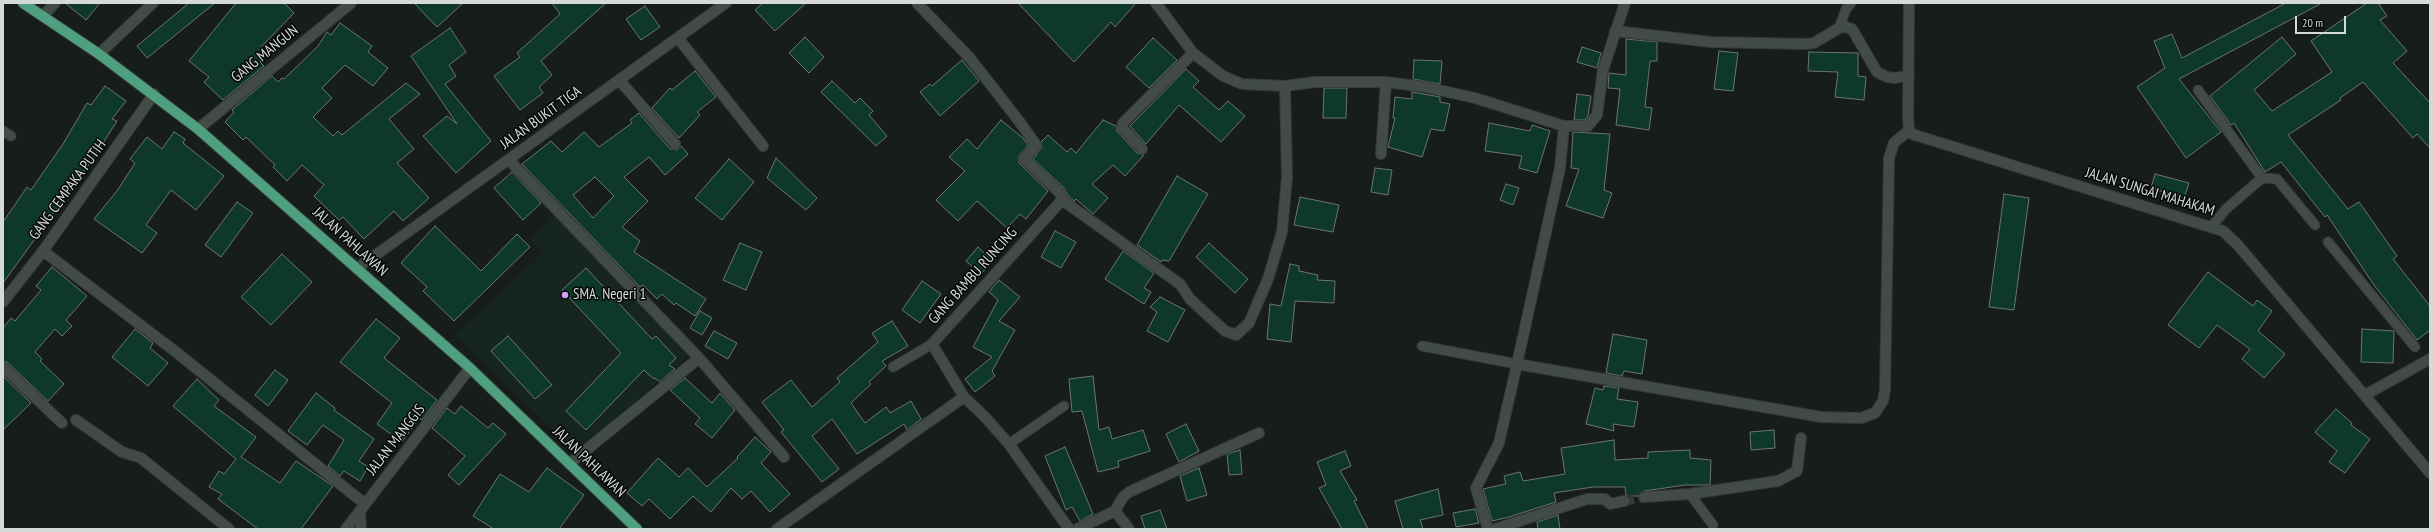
<!DOCTYPE html>
<html>
<head>
<meta charset="utf-8">
<style>
  body { margin:0 }
  #map { position:relative; width:2433px; height:532px; overflow:hidden; background:#161d1a; font-family:"PT Sans Narrow",sans-serif }
  canvas { display:block }
  .frame { position:absolute; inset:0; border:4px solid #d5dad7; pointer-events:none }
  .scale { position:absolute; left:2295px; top:16px; width:51px; height:18px; box-sizing:border-box; border:2px solid #d5dad7; border-top:0; padding-left:5px; font-size:12px; line-height:14px; white-space:nowrap; color:#d5dad7; -webkit-text-stroke:3px #050706; paint-order:stroke }
</style>
</head>
<body>
<div id="map">
<canvas width="2433" height="532"></canvas>
<div class="frame"></div>
<div class="scale">20 m</div>
</div>
<script>
const ctx = document.querySelector('canvas').getContext('2d');
ctx.lineJoin = 'round';
function fill(path, color) { ctx.fillStyle = color; ctx.fill(path, 'evenodd'); }
const toPath = rows => new Path2D(rows.map(r => 'M' + r).join(''));
function trace(path, color, width, dash) { ctx.strokeStyle = color; ctx.lineWidth = width; ctx.lineCap = dash ? 'butt' : 'round'; ctx.setLineDash(dash || []); ctx.stroke(path); }
function label(font, color, halo, rows, align = 'center') {
  ctx.font = font + ' "PT Sans Narrow",sans-serif'; ctx.lineWidth = 3; ctx.setLineDash([]); ctx.textBaseline = 'middle'; ctx.strokeStyle = halo; ctx.fillStyle = color; for (const [text, x, y, turn = 0] of rows) {
    ctx.save(); ctx.translate(x, y); ctx.rotate((+turn || 0) * Math.PI / 180); ctx.textAlign = isNaN(turn) ? turn : align; if (halo) ctx.strokeText(text, 0, 0); ctx.fillText(text, 0, 0); ctx.restore();
  }
}
fill(toPath([
  [558,214,688,356,576,452,455,335,542,254,530,239]
]), '#17251f');
const building = toPath([
  [65,3,100,3,86,20,65,3],
  [189,3,215,3,147,58,137,46,189,3],
  [236,3,284,3,294,13,261,47,268,54,260,62,264,66,223,100,204,82,209,77,189,61,236,3],
  [414,3,463,3,437,27,414,3],
  [552,3,606,3,541,61,552,75,539,87,543,93,520,110,494,76,520,57,517,53,560,14,552,3],
  [763,3,806,3,775,31,755,10,763,3],
  [1018,3,1136,3,1115,27,1111,22,1074,62,1018,3],
  [2286,3,2322,3,2179,79,2221,132,2186,158,2137,87,2165,68,2154,41,2172,34,2182,58,2286,3],
  [2367,3,2378,3,2387,16,2380,20,2407,51,2393,63,2430,103,2430,148,2417,134,2413,138,2363,82,2340,98,2341,100,2288,135,2348,209,2359,202,2397,256,2393,259,2430,306,2430,330,2417,340,2374,285,2327,215,2325,217,2281,162,2265,172,2234,123,2231,125,2210,96,2282,37,2296,54,2254,90,2272,111,2332,72,2311,41,2367,3],
  [645,6,660,27,641,40,626,19,645,6],
  [340,23,372,46,368,52,388,68,373,86,345,65,322,88,332,98,313,117,333,136,338,131,342,135,406,83,420,94,389,119,414,149,397,163,429,198,403,221,394,211,364,239,343,217,339,220,314,196,324,185,302,165,287,181,273,167,275,165,246,137,243,140,225,122,234,112,232,110,272,76,278,82,282,78,284,79,318,46,327,32,331,35,340,23],
  [450,28,466,52,449,65,456,76,445,84,491,141,456,173,423,136,447,116,457,124,411,56,450,28],
  [805,37,824,57,809,73,789,53,805,37],
  [1153,38,1177,60,1149,88,1126,67,1153,38],
  [1626,39,1657,42,1657,61,1650,61,1645,107,1652,108,1649,130,1616,125,1620,89,1608,88,1609,73,1626,75,1626,39],
  [1582,47,1601,53,1597,68,1577,62,1582,47],
  [1719,51,1738,53,1733,91,1714,89,1719,51],
  [1809,52,1858,53,1858,76,1866,77,1864,100,1835,97,1838,72,1808,71,1809,52],
  [962,60,979,81,940,116,920,92,930,84,932,86,962,60],
  [1414,60,1442,61,1440,84,1413,79,1414,60],
  [1186,69,1199,81,1193,87,1219,110,1228,101,1245,116,1221,142,1179,105,1146,144,1130,126,1186,69],
  [695,71,716,97,697,112,700,115,679,138,652,108,670,88,672,90,695,71],
  [832,81,855,103,860,98,873,111,869,115,887,136,876,146,821,92,832,81],
  [105,86,126,101,112,119,117,121,92,160,3,283,3,222,27,187,31,190,63,144,87,103,91,105,105,86],
  [1324,88,1347,88,1346,118,1323,118,1324,88],
  [1412,92,1440,97,1440,102,1450,104,1444,131,1431,129,1422,157,1388,147,1395,118,1393,118,1395,97,1412,99,1412,92],
  [1577,94,1591,96,1588,116,1585,120,1574,120,1577,94],
  [639,113,670,149,677,150,681,146,688,154,665,175,649,157,624,177,648,201,622,227,640,241,634,252,706,299,695,316,676,303,674,305,662,294,657,299,643,285,640,287,522,164,551,141,562,152,584,132,599,147,632,123,630,120,639,113],
  [595,177,614,196,593,218,573,195,595,177],
  [1001,120,1023,138,1028,145,1018,157,1019,163,1048,191,1026,219,1020,214,1007,228,977,201,958,221,936,200,965,171,949,157,967,139,977,149,1001,120],
  [1103,120,1116,126,1117,131,1137,153,1144,155,1125,176,1113,165,1092,184,1108,198,1093,214,1076,199,1074,201,1068,196,1064,188,1033,159,1042,147,1041,142,1048,135,1067,152,1071,148,1076,153,1103,120],
  [1489,123,1530,131,1532,125,1550,131,1537,173,1519,168,1522,156,1485,151,1489,123],
  [174,132,185,139,183,143,224,176,196,210,171,190,146,225,157,233,142,253,94,219,117,191,135,163,130,159,147,137,162,149,174,132],
  [1573,132,1610,134,1604,190,1612,193,1603,218,1566,206,1579,169,1571,168,1573,132],
  [776,158,817,198,806,210,767,178,776,158],
  [729,159,754,182,722,220,695,198,729,159],
  [1375,168,1392,170,1388,195,1371,192,1375,168],
  [512,172,541,203,523,220,494,188,512,172],
  [2155,174,2189,183,2184,198,2151,188,2155,174],
  [1177,176,1208,194,1169,261,1162,260,1161,262,1137,245,1177,176],
  [1506,184,1519,188,1513,205,1500,200,1506,184],
  [2004,194,2029,198,2014,310,1989,307,2004,194],
  [1300,197,1339,205,1333,232,1294,225,1300,197],
  [237,202,253,213,221,257,205,245,237,202],
  [435,226,481,271,517,234,530,247,454,321,423,291,427,287,401,263,435,226],
  [1055,231,1076,242,1061,268,1041,257,1055,231],
  [740,243,762,252,746,290,723,280,740,243],
  [1209,243,1248,279,1235,293,1196,257,1209,243],
  [978,247,993,261,981,274,966,261,978,247],
  [1123,251,1154,273,1144,288,1151,292,1144,304,1105,279,1123,251],
  [282,254,312,282,271,325,241,297,282,254],
  [1290,264,1299,266,1299,271,1318,275,1317,280,1335,281,1334,303,1295,301,1291,342,1267,339,1270,304,1281,306,1290,264],
  [52,267,87,296,66,320,72,326,62,336,55,329,35,352,42,359,40,361,64,384,48,401,7,362,3,361,3,328,11,318,15,321,41,290,36,286,52,267],
  [586,268,652,339,656,336,676,358,669,365,675,369,660,382,655,378,654,379,644,370,586,430,566,411,621,353,562,290,586,268],
  [2208,272,2253,306,2257,300,2272,311,2258,331,2285,354,2264,378,2242,359,2250,349,2217,325,2199,348,2168,325,2208,272],
  [999,280,1020,297,999,321,1015,330,992,371,995,376,975,392,965,379,992,357,973,347,998,300,989,292,999,280],
  [922,281,941,294,920,323,902,310,922,281],
  [1160,297,1185,310,1168,342,1147,331,1157,312,1150,307,1160,297],
  [700,311,712,318,702,335,690,328,700,311],
  [376,319,400,338,384,358,437,400,422,420,419,418,402,442,377,424,392,403,340,362,376,319],
  [892,321,908,346,882,361,886,366,869,382,871,384,851,403,865,423,886,407,890,413,911,401,921,419,907,430,904,424,857,454,832,419,812,436,839,469,822,482,781,432,784,430,762,402,791,380,812,407,840,382,837,378,878,342,872,333,892,321],
  [135,329,153,343,150,348,168,363,148,386,112,357,135,329],
  [2362,329,2394,331,2393,363,2361,362,2362,329],
  [714,331,737,343,728,359,705,346,714,331],
  [1613,334,1647,340,1642,374,1624,371,1622,376,1606,373,1613,334],
  [508,336,552,385,535,399,491,351,508,336],
  [275,370,288,380,268,406,255,395,275,370],
  [3,376,31,403,3,430,3,376],
  [1093,376,1099,430,1109,427,1112,439,1143,430,1150,451,1118,461,1119,467,1098,472,1082,411,1072,412,1069,379,1093,376],
  [685,378,712,403,720,393,735,410,712,438,695,424,700,418,670,390,685,378],
  [197,379,219,400,214,406,256,437,241,457,280,483,296,461,333,486,301,529,258,529,218,499,222,494,209,487,219,471,224,474,236,459,173,406,197,379],
  [1604,386,1619,388,1617,399,1638,402,1634,427,1613,424,1614,431,1586,424,1595,388,1603,390,1604,386],
  [316,393,335,408,334,410,374,439,359,461,368,467,360,481,344,471,340,476,328,466,344,440,323,425,307,445,288,431,316,393],
  [461,406,488,428,493,423,506,434,459,485,448,475,465,456,432,428,447,408,455,414,461,406],
  [2336,409,2352,423,2351,425,2370,439,2345,473,2329,462,2337,451,2315,432,2336,409],
  [1186,424,1199,451,1179,462,1166,434,1186,424],
  [1774,430,1775,448,1751,450,1750,432,1774,430],
  [755,437,771,452,761,463,790,494,770,512,751,491,742,499,731,488,711,512,693,496,670,519,649,499,642,506,627,493,658,458,679,477,688,468,707,487,738,458,737,457,755,437],
  [1614,440,1615,460,1648,458,1648,452,1690,450,1690,458,1711,460,1710,485,1685,485,1644,491,1638,496,1628,496,1626,495,1625,487,1593,487,1554,493,1556,502,1509,517,1492,521,1483,489,1506,484,1504,476,1520,472,1523,481,1565,474,1561,448,1614,440],
  [1065,447,1093,514,1080,521,1072,507,1066,510,1045,456,1065,447],
  [1240,450,1242,474,1229,475,1227,454,1240,450],
  [1345,451,1351,466,1340,471,1357,500,1354,501,1368,529,1342,529,1319,488,1326,485,1317,462,1345,451],
  [547,468,584,495,559,529,494,529,473,516,500,474,529,492,547,468],
  [1199,468,1207,495,1187,501,1180,476,1199,468],
  [1438,489,1443,515,1420,520,1423,529,1403,529,1395,501,1438,489],
  [1475,509,1479,523,1456,527,1453,513,1475,509],
  [1160,510,1167,529,1145,529,1141,516,1160,510],
  [1558,515,1560,529,1538,529,1537,522,1558,515]
]);
fill(building, '#0e3929');
trace(building, '#6d7571', 1);
trace(toPath([
  [1624,501,1644,497]
]), '#333936', 10, [10, 5]);
const service = toPath([
  [1839,28,1846,9,1851,3],
  [2198,90,2262,178,2226,209,2212,226],
  [3,131,11,136],
  [2262,178,2277,179,2315,225],
  [2328,242,2415,347],
  [1422,346,1517,364],
  [893,367,932,344],
  [1009,444,1064,406],
  [1690,494,1713,525]
]);
const minor = toPath([
  [917,3,969,57,1019,121,1036,145,1024,159,1060,193,1062,200],
  [1156,3,1193,53,1223,76,1242,84,1285,86,1315,82,1386,82,1425,87,1475,98,1564,126,1560,168,1517,364],
  [1909,3,1908,117,1909,130,1912,134,2223,231,2237,244,2430,473],
  [43,16,55,3],
  [1615,31,1711,42,1805,44,1814,43,1839,28,1846,27,1852,29,1877,72,1887,77,1896,78,1909,75],
  [678,38,763,146],
  [99,54,153,3],
  [620,81,675,144],
  [1564,126,1588,126,1597,115,1603,70,1625,3],
  [198,129,351,3],
  [1142,149,1122,127,1123,123,1193,53],
  [1381,154,1386,82],
  [509,160,699,358,784,457],
  [1062,200,1180,284,1190,299,1225,331,1236,335,1249,323,1268,279,1282,232,1287,177,1285,86],
  [1062,200,932,344,964,397,985,417,1009,444,1069,529],
  [43,251,176,352,365,504],
  [373,257,726,3],
  [357,269,368,260],
  [3,302,43,251,154,94],
  [3,367,62,423],
  [2365,395,2430,359],
  [76,420,122,452,141,458,229,529],
  [569,464,699,358],
  [1644,497,1690,494,1778,481,1797,471,1801,438],
  [1115,511,1123,497,1129,492,1259,433],
  [360,512,361,529],
  [346,529,470,368],
  [777,529,964,397],
  [1077,529,1115,511,1129,529],
  [1488,529,1476,488,1499,443,1517,364,1821,417,1861,418,1875,413,1883,401,1885,390,1889,158,1894,143,1909,130],
  [1495,529,1587,499,1605,499,1610,504,1624,501]
]);
const primary = toPath([
  [23,3,99,54,198,129,470,368,637,529]
]);
trace(service, '#353a37', 11);
trace(minor, '#353a37', 12);
trace(primary, '#353a37', 12);
trace(service, '#434b47', 9);
trace(minor, '#434b47', 10);
trace(primary, '#4ea080', 10);
for (const [x, y, r, color] of [
  [565,295,4,"#d89bf8"]
]) { const dot = new Path2D(); dot.arc(x, y, r, 0, 2 * Math.PI); ctx.fillStyle = color; ctx.fill(dot); trace(dot, '#050706', 1.5); }
label('15px', '#d5dad7', '#050706', [
  ["GANG MANGUN",265,54,-39],
  ["JALAN BUKIT TIGA",541,118,-36],
  ["GANG CEMPAKA PUTIH",68,190,-54],
  ["JALAN SUNGAI MAHAKAM",2150,192,17],
  ["JALAN PAHLAWAN",350,242,42],
  ["GANG BAMBU RUNCING",973,276,-48],
  ["JALAN MANGGIS",396,440,-52],
  ["JALAN PAHLAWAN",589,462,44]
]);
label('15px', '#d5dad7', '#050706', [
  ["SMA. Negeri 1",573,295]
], 'left');
</script>
</body>
</html>
